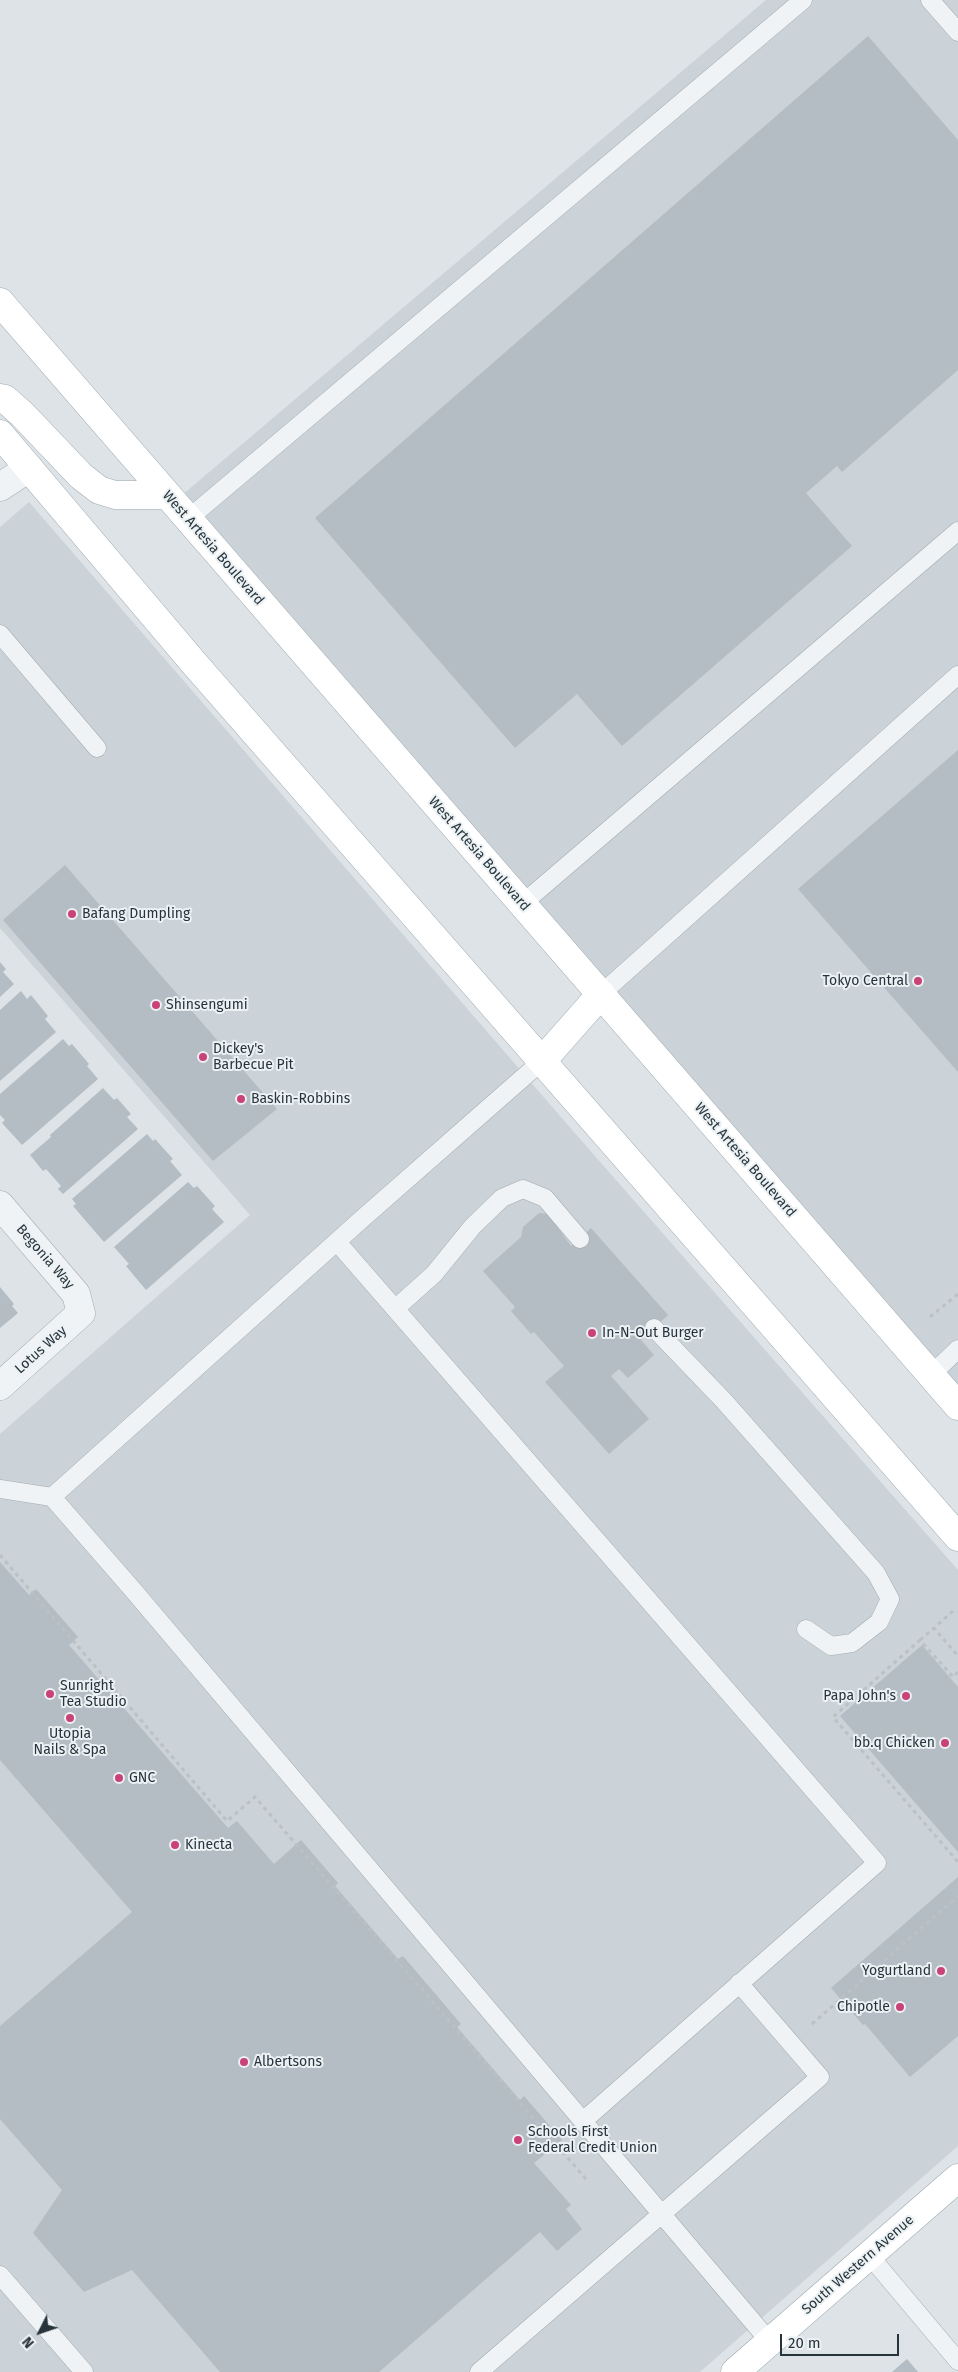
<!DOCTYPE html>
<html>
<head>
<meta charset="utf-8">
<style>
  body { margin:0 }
  #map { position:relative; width:958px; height:2372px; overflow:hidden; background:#dde3e6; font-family:"Fira Sans",sans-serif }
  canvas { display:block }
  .north { position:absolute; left:15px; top:2307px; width:50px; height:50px; -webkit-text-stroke:4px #ecf1f4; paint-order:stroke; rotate:229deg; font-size:14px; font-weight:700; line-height:20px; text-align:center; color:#27343c }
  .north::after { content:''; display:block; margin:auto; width:18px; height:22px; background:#27343c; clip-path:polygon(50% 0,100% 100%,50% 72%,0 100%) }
  .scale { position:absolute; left:780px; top:2334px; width:119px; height:22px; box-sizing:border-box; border:2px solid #27343c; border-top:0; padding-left:6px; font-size:15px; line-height:18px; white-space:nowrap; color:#27343c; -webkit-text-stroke:4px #ecf1f4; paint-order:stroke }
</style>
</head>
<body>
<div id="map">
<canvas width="958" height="2372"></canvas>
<div class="north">N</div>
<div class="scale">20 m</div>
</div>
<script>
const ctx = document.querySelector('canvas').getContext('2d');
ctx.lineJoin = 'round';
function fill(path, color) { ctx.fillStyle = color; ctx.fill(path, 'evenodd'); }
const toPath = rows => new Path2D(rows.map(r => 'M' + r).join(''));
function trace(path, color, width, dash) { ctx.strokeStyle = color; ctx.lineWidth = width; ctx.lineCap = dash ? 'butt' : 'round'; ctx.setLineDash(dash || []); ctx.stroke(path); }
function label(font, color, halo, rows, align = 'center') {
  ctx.font = font + ' "Fira Sans",sans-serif'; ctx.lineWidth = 4; ctx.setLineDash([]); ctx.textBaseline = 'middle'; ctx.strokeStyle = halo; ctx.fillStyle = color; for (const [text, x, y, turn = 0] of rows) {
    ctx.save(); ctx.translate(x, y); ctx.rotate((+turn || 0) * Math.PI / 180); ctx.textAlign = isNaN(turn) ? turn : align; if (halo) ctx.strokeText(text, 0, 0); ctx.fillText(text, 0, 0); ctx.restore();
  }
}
fill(toPath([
  [766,0,958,0,958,1390,181,496],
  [29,502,573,1131,958,1570,958,2146,700,2372,0,2372,0,1434,250,1215,0,928,0,527]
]), '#cbd3d8');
fill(toPath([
  [868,36,958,140,958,370,842,472,837,466,806,493,852,546,622,746,577,694,515,748,315,518],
  [958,750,958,1072,798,889],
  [65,865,277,1109,213,1161,3,920],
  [0,962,6,969,3,972,14,984,0,997],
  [21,991,27,999,31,995,48,1016,45,1019,56,1032,0,1081,0,1010],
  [63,1039,69,1046,72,1044,89,1064,87,1066,98,1079,22,1145,2,1123,5,1120,0,1115,0,1094],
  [103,1088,114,1100,117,1098,131,1114,127,1117,138,1129,63,1194,58,1189,61,1186,46,1169,43,1171,30,1155,51,1137,50,1135],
  [147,1134,153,1141,155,1139,173,1159,170,1161,182,1175,104,1242,73,1206,76,1204,72,1199],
  [188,1182,194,1188,197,1186,215,1206,212,1209,224,1222,146,1290,126,1266,129,1264,114,1247],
  [539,1213,548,1214,571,1246,591,1228,668,1315,641,1340,654,1355,628,1378,619,1369,611,1376,649,1419,609,1454,545,1382,564,1366,534,1332,531,1334,511,1311,515,1307,483,1271,521,1237,523,1227],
  [0,1287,14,1304,12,1306,18,1313,0,1328],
  [0,1562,29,1595,36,1589,78,1637,69,1645,228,1828,237,1821,274,1864,301,1840,338,1883,335,1886,398,1959,403,1956,461,2024,457,2027,520,2100,524,2096,562,2140,534,2163,571,2205,566,2209,582,2229,557,2251,540,2232,379,2372,220,2372,132,2270,84,2292,33,2233,62,2190,0,2119,0,2026,132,1912,0,1760],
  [922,1645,958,1687,958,1852,840,1716],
  [958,1877,958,2036,910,2077,865,2024,863,2025,831,1988],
  [907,2359,918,2372,892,2372]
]), '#b4bdc3');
const service = toPath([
  [930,0,958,32],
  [188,519,803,0],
  [0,634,97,748],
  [522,904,958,531],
  [601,994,958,675],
  [337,1242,877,1863,583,2121],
  [396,1308,434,1274,473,1226,502,1198,523,1189,545,1198,580,1239],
  [654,1328,724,1401,876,1573,890,1599,879,1622,852,1643,831,1646,806,1629],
  [931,1375,958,1349],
  [0,1489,52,1497,133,1590,770,2342],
  [52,1497,363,1218,542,1061],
  [869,2255,958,2361],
  [0,2275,84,2372],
  [479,2372,820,2077,739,1983]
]);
const minor = toPath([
  [0,487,29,468],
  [0,1205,76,1294,81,1313,0,1386]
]);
const primary = toPath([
  [0,302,958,1406],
  [0,398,5,399,22,414,81,476,99,490,115,495,167,495],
  [0,434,193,662,958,1537],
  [542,1061,601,994],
  [735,2372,958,2178]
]);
trace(service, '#a3abb0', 19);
trace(minor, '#a3abb0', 29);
trace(primary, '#9caab2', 29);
trace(toPath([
  [930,1317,958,1294],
  [0,1555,227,1821,255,1797,586,2179],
  [953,1611,934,1628,958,1656],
  [920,1640,934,1628],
  [958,1672,953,1677,920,1640,833,1717,958,1862],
  [812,2024,958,1896]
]), '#bbc1c5', 3, [4, 4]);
trace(service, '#eff3f5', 18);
trace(minor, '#eff3f5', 28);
trace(primary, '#fff', 28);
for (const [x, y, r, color] of [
  [72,914,5,"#ca4378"],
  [918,981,5,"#ca4378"],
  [156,1005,5,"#ca4378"],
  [203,1057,5,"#ca4378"],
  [241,1099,5,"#ca4378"],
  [592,1333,5,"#ca4378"],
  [50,1694,5,"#ca4378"],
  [906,1696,5,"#ca4378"],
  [70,1718,5,"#ca4378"],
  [945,1743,5,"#ca4378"],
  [119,1778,5,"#ca4378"],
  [175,1845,5,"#ca4378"],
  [941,1971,5,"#ca4378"],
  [900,2007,5,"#ca4378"],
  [244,2062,5,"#ca4378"],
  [518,2140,5,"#ca4378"]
]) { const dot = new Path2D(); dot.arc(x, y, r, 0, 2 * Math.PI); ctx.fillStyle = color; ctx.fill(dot); trace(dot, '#ecf1f4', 2); }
label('14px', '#27343c', '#ecf1f4', [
  ["West Artesia Boulevard",213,548,49],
  ["West Artesia Boulevard",479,854,49],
  ["West Artesia Boulevard",745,1160,49],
  ["Begonia Way",45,1257,49],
  ["Lotus Way",41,1350,-42],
  ["South Western Avenue",858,2265,-41]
]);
label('14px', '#27343c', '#ecf1f4', [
  ["Bafang Dumpling",82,914],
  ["Tokyo Central",908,981,"right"],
  ["Shinsengumi",166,1005],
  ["Dickey's",213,1049],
  ["Barbecue Pit",213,1065],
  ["Baskin-Robbins",251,1099],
  ["In-N-Out Burger",602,1333],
  ["Sunright",60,1686],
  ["Tea Studio",60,1702],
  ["Papa John's",896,1696,"right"],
  ["Utopia",70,1734,"center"],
  ["Nails & Spa",70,1750,"center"],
  ["bb.q Chicken",935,1743,"right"],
  ["GNC",129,1778],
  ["Kinecta",185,1845],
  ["Yogurtland",931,1971,"right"],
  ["Chipotle",890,2007,"right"],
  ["Albertsons",254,2062],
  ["Schools First",528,2132],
  ["Federal Credit Union",528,2148]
], 'left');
</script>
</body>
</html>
